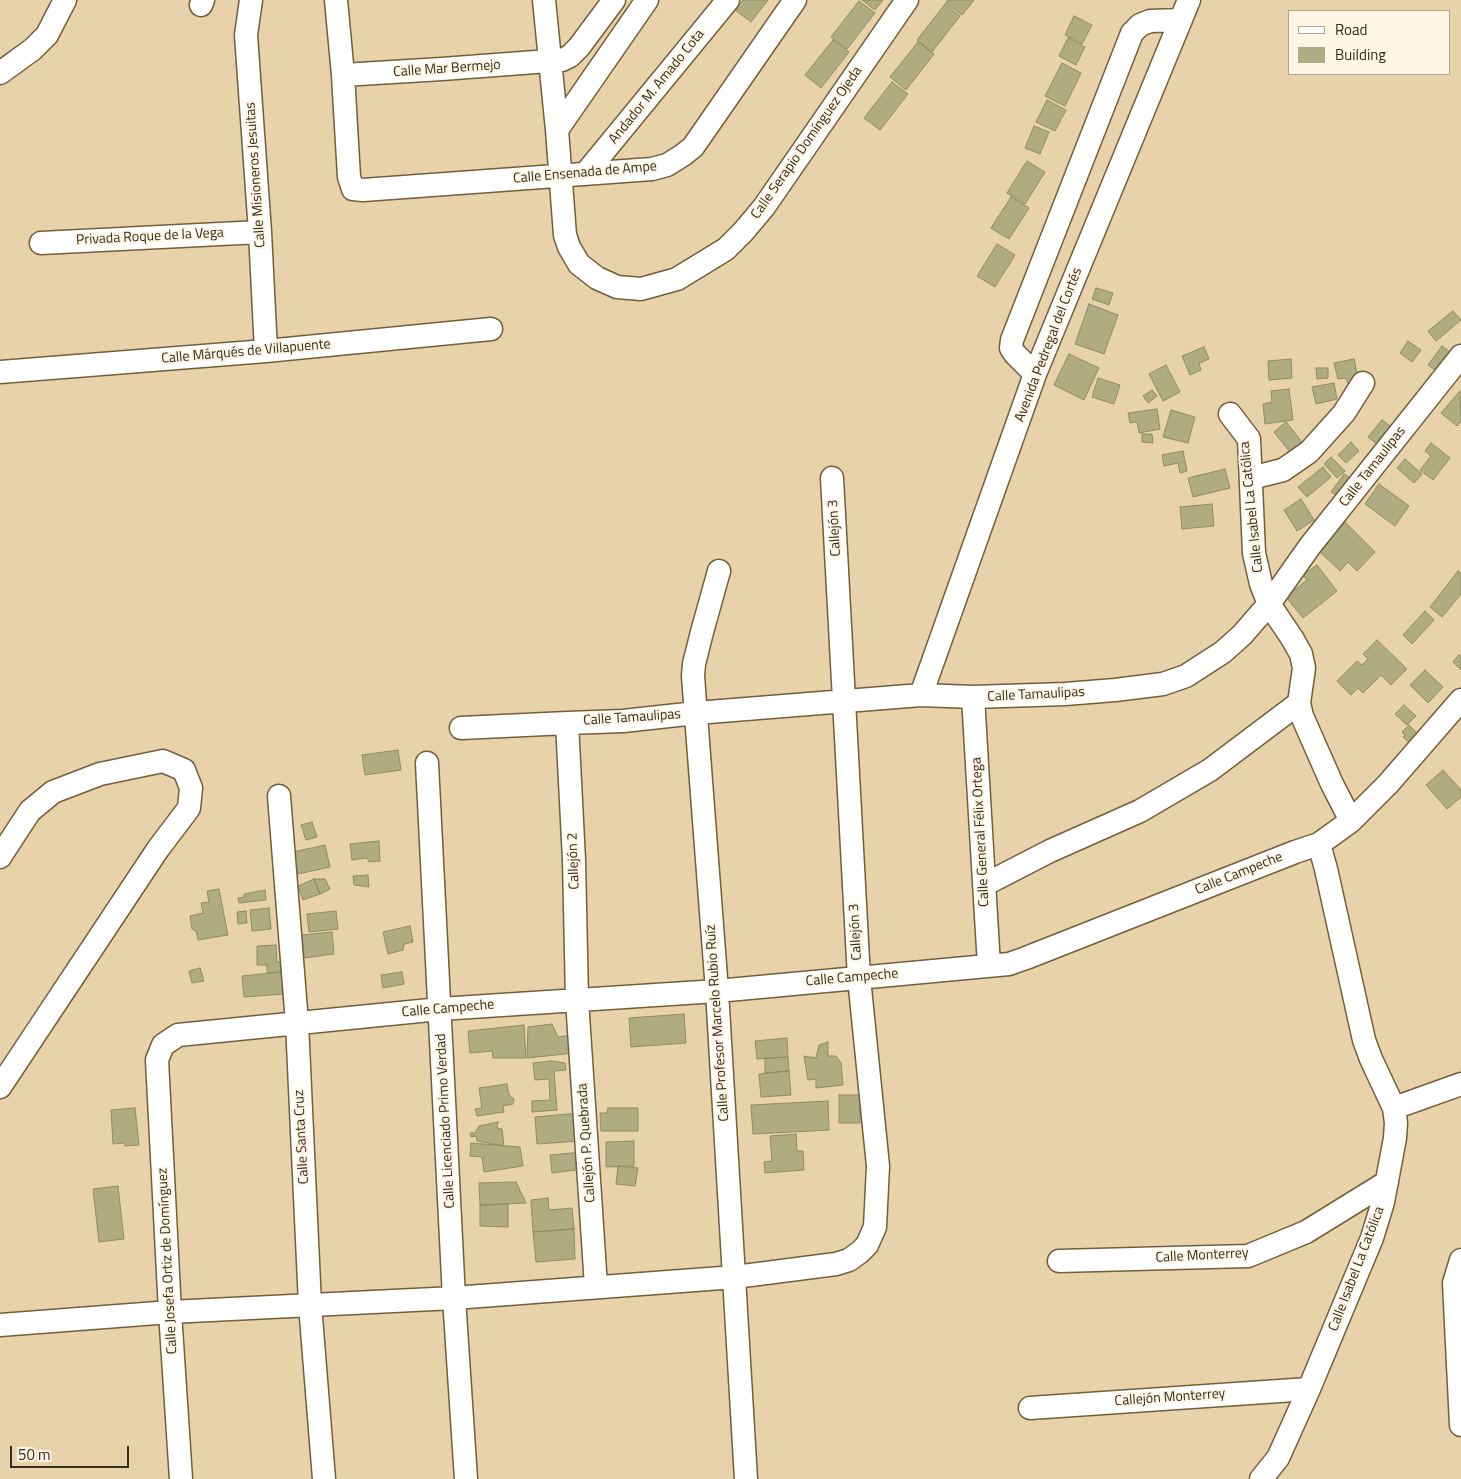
<!DOCTYPE html>
<html>
<head>
<meta charset="utf-8">
<style>
  body { margin:0 }
  #map { position:relative; width:1461px; height:1479px; overflow:hidden; background:#e8d2aa; font-family:"Titillium Web",sans-serif }
  canvas { display:block }
  .legend { position:absolute; left:1288px; top:10px; width:162px; height:65px; box-sizing:border-box; background:#fef5e5; border:1px solid #ada595; margin:0; padding:6px 9px; list-style:none; font-size:15px; color:#342c1c }
  .legend li { display:flex; align-items:center; gap:10px; height:25px }
  .legend b { width:25px; border:1px solid #ada595 }
  .scale { position:absolute; left:10px; top:1446px; width:119px; height:22px; box-sizing:border-box; border:2px solid #342c1c; border-top:0; padding-left:6px; font-size:15px; line-height:18px; white-space:nowrap; color:#342c1c; -webkit-text-stroke:4px #fef5e5; paint-order:stroke }
</style>
</head>
<body>
<div id="map">
<canvas width="1461" height="1479"></canvas>
<ul class="legend">
<li><b style="height:6px;background:#fff"></b>Road</li>
<li><b style="height:14px;background:#b0ac81"></b>Building</li>
</ul>
<div class="scale">50 m</div>
</div>
<script>
const ctx = document.querySelector('canvas').getContext('2d');
ctx.lineJoin = 'round';
function fill(path, color) { ctx.fillStyle = color; ctx.fill(path, 'evenodd'); }
const toPath = rows => new Path2D(rows.map(r => 'M' + r).join(''));
function trace(path, color, width, dash) { ctx.strokeStyle = color; ctx.lineWidth = width; ctx.lineCap = dash ? 'butt' : 'round'; ctx.setLineDash(dash || []); ctx.stroke(path); }
function label(font, color, halo, rows, align = 'center') {
  ctx.font = font + ' "Titillium Web",sans-serif'; ctx.lineWidth = 4; ctx.setLineDash([]); ctx.textBaseline = 'middle'; ctx.strokeStyle = halo; ctx.fillStyle = color; for (const [text, x, y, turn = 0] of rows) {
    ctx.save(); ctx.translate(x, y); ctx.rotate((+turn || 0) * Math.PI / 180); ctx.textAlign = isNaN(turn) ? turn : align; if (halo) ctx.strokeText(text, 0, 0); ctx.fillText(text, 0, 0); ctx.restore();
  }
}
const building = toPath([
  [743,0,768,0,751,22,735,10,743,0],
  [862,0,883,0,875,10,862,0],
  [948,0,974,0,962,15,946,3,948,0],
  [859,1,875,13,847,49,831,37,859,1],
  [945,4,960,16,932,52,917,40,945,4],
  [1074,16,1092,25,1082,44,1065,35,1074,16],
  [1068,38,1085,47,1076,65,1059,56,1068,38],
  [833,40,849,52,821,88,805,75,833,40],
  [918,42,934,54,906,90,890,77,918,42],
  [1062,63,1081,73,1065,106,1045,96,1062,63],
  [892,82,908,94,880,130,864,118,892,82],
  [1047,100,1066,110,1055,131,1036,122,1047,100],
  [1034,126,1049,132,1040,154,1025,148,1034,126],
  [1027,161,1045,172,1025,204,1007,193,1027,161],
  [1011,197,1029,208,1009,239,991,228,1011,197],
  [997,244,1015,255,995,287,977,276,997,244],
  [1096,288,1113,293,1109,305,1092,299,1096,288],
  [1089,304,1118,315,1104,354,1075,344,1089,304],
  [1453,311,1461,320,1436,341,1428,331,1453,311],
  [1408,341,1421,350,1412,362,1400,353,1408,341],
  [1442,346,1454,355,1441,374,1428,365,1442,346],
  [1204,347,1209,359,1199,363,1201,370,1190,375,1182,356,1204,347],
  [1069,354,1099,368,1084,400,1054,385,1069,354],
  [1291,359,1292,378,1269,380,1268,361,1291,359],
  [1354,359,1359,382,1348,384,1346,378,1338,379,1334,363,1354,359],
  [1166,365,1180,392,1163,401,1149,374,1166,365],
  [1316,368,1328,368,1328,378,1317,379,1316,368],
  [1098,378,1120,385,1114,404,1092,397,1098,378],
  [1334,383,1337,399,1316,404,1312,387,1334,383],
  [1289,389,1293,420,1265,424,1263,404,1272,402,1271,391,1289,389],
  [1152,390,1157,396,1148,403,1143,396,1152,390],
  [1460,391,1461,422,1457,426,1441,413,1460,391],
  [1157,409,1160,429,1139,433,1137,422,1130,423,1128,413,1157,409],
  [1171,410,1195,417,1188,443,1163,437,1171,410],
  [1382,420,1397,431,1383,449,1368,437,1382,420],
  [1286,422,1302,442,1290,452,1274,432,1286,422],
  [1142,434,1152,434,1153,443,1142,442,1142,434],
  [1351,442,1359,451,1346,463,1338,455,1351,442],
  [1431,443,1450,458,1433,480,1420,470,1431,456,1425,451,1431,443],
  [1183,451,1187,471,1180,473,1178,463,1164,466,1162,455,1183,451],
  [1331,457,1345,471,1337,478,1324,464,1331,457],
  [1405,459,1422,474,1414,483,1397,468,1405,459],
  [1323,467,1331,477,1307,497,1298,487,1323,467],
  [1225,469,1230,488,1193,497,1188,478,1225,469],
  [1344,474,1353,480,1341,498,1331,492,1344,474],
  [1379,484,1409,506,1395,526,1365,504,1379,484],
  [1301,499,1314,520,1297,531,1284,510,1301,499],
  [1212,504,1214,526,1182,529,1180,507,1212,504],
  [1345,522,1375,552,1357,571,1348,562,1340,571,1318,550,1345,522],
  [1317,565,1337,591,1303,618,1286,597,1307,580,1303,575,1317,565],
  [1458,571,1461,573,1461,594,1442,617,1430,607,1458,571],
  [1425,611,1434,620,1412,644,1403,635,1425,611],
  [1377,640,1407,669,1391,685,1381,675,1363,693,1358,688,1351,695,1337,681,1357,661,1362,665,1368,659,1363,654,1377,640],
  [1459,655,1461,657,1461,670,1453,662,1459,655],
  [1425,670,1443,687,1428,703,1410,685,1425,670],
  [1404,705,1416,716,1407,725,1395,714,1404,705],
  [1409,725,1420,736,1412,745,1403,737,1405,735,1402,732,1409,725],
  [398,750,401,770,365,775,362,755,398,750],
  [1443,770,1461,790,1461,797,1447,809,1426,785,1443,770],
  [312,822,317,837,306,840,301,825,312,822],
  [379,841,380,861,369,862,367,858,352,860,350,844,379,841],
  [325,845,330,867,298,874,293,852,325,845],
  [368,875,369,887,354,885,353,876,368,875],
  [314,879,320,894,303,900,298,886,314,879],
  [314,879,325,879,330,889,320,894,314,879],
  [219,889,228,935,198,940,196,931,192,929,190,916,203,913,201,903,209,902,207,891,219,889],
  [265,890,266,900,239,903,238,898,244,897,244,894,265,890],
  [269,908,271,929,252,931,250,910,269,908],
  [246,911,247,923,238,924,237,912,246,911],
  [336,911,338,929,309,932,307,914,336,911],
  [410,926,413,942,404,944,403,950,388,954,383,932,410,926],
  [332,932,334,954,304,958,302,935,332,932],
  [276,945,277,962,281,962,281,972,267,973,267,965,257,965,257,946,276,945],
  [200,968,204,981,192,983,189,971,200,968],
  [281,972,284,994,244,997,242,976,281,972],
  [402,972,404,984,383,988,381,975,402,972],
  [684,1014,686,1043,631,1047,629,1018,684,1014],
  [552,1024,558,1037,572,1035,574,1053,527,1058,528,1027,552,1024],
  [524,1025,526,1058,493,1058,492,1051,470,1053,468,1031,524,1025],
  [787,1038,788,1057,757,1059,755,1041,787,1038],
  [828,1042,828,1056,836,1056,841,1063,843,1085,816,1088,816,1079,808,1080,804,1056,816,1058,819,1045,828,1042],
  [788,1057,789,1071,765,1073,765,1058,788,1057],
  [552,1061,565,1063,566,1070,554,1071,557,1110,532,1112,532,1101,550,1100,549,1079,535,1080,533,1063,552,1061],
  [789,1071,791,1095,761,1097,759,1074,789,1071],
  [507,1084,509,1095,514,1099,513,1104,503,1106,504,1112,477,1116,475,1109,482,1108,479,1088,507,1084],
  [839,1095,860,1095,860,1123,839,1123,839,1095],
  [828,1101,829,1130,753,1134,751,1105,828,1101],
  [135,1108,139,1145,125,1146,124,1143,113,1144,111,1110,135,1108],
  [608,1108,638,1108,638,1131,601,1131,600,1113,607,1113,608,1108],
  [579,1113,581,1141,537,1144,535,1117,579,1113],
  [498,1122,497,1128,502,1129,504,1146,477,1141,476,1136,471,1137,470,1133,475,1133,479,1126,498,1122],
  [796,1134,797,1151,803,1151,804,1170,765,1173,764,1162,772,1161,770,1136,796,1134],
  [634,1141,634,1166,606,1167,606,1142,634,1141],
  [471,1143,520,1147,523,1166,484,1172,482,1157,470,1156,471,1143],
  [583,1152,584,1169,552,1173,550,1155,583,1152],
  [618,1166,638,1168,635,1186,616,1184,618,1166],
  [516,1182,526,1203,480,1205,479,1183,516,1182],
  [118,1186,124,1239,99,1242,93,1189,118,1186],
  [548,1198,549,1210,572,1208,574,1229,533,1232,531,1200,548,1198],
  [508,1204,508,1227,480,1226,480,1205,508,1204],
  [574,1229,575,1259,536,1262,533,1232,574,1229]
]);
fill(building, '#b0ac81');
trace(building, '#908b62', 1);
const minor = toPath([
  [251,0,246,35,260,232,266,351],
  [336,0,343,75,349,177,353,189,363,190,652,169,667,165,683,155,693,147,795,0],
  [544,0,557,130,565,235,569,247,579,264,597,278,617,287,641,289,677,279,726,249,743,232,764,207,907,0],
  [201,5,203,0],
  [0,73,33,49,47,35,65,0],
  [343,75,442,69,562,60,570,56,579,47,614,0],
  [557,130,647,0],
  [586,173,728,0],
  [41,243,260,232],
  [0,372,266,351,491,329],
  [1035,374,1015,354,1011,348,1012,340,1132,33,1140,25,1150,21,1181,20],
  [1230,414,1249,439,1254,553,1261,584,1269,604,1292,638,1301,654,1304,668,1299,703,1302,716,1332,784,1351,821],
  [1251,478,1283,470,1309,452,1344,413,1363,383],
  [719,571,702,632,694,664,693,676,717,991,746,1479],
  [921,695,1035,374,1189,0],
  [973,697,989,966],
  [567,723,574,860,577,1000,596,1286],
  [461,728,567,723,623,721,696,713,921,695,973,697,1065,694,1115,690,1163,684,1186,676,1223,652,1242,635,1269,604,1310,546,1461,356],
  [427,763,454,1298,466,1479],
  [279,796,297,1023,310,1305,324,1479],
  [0,857,30,811,53,792,100,774,163,761,184,770,191,788,189,808,158,849,0,1087],
  [984,885,1050,851,1140,811,1210,770,1299,703],
  [1394,1108,1461,1084],
  [1461,1260,1454,1283,1461,1425],
  [1059,1261,1248,1256,1306,1232,1387,1182],
  [0,1325,170,1312,454,1298,735,1277,836,1264,849,1260,860,1252,867,1245,875,1227,878,1166,859,978,832,478],
  [1030,1408,1309,1389],
  [181,1479,170,1312,157,1060,163,1045,178,1035,440,1009,717,991,1009,964,1026,958,1295,852,1319,844,1351,821,1388,784,1461,700],
  [1261,1479,1278,1458,1309,1389,1372,1238,1383,1202,1395,1138,1396,1123,1394,1108,1371,1059,1364,1040,1326,869,1319,844]
]);
trace(minor, '#725f3a', 25);
trace(minor, '#fff', 22);
label('14px', '#342c1c', '#fef5e5', [
  ["Calle Mar Bermejo",447,69,-4],
  ["Andador M. Amado Cota",657,87,-51],
  ["Calle Serapio Domínguez Ojeda",807,143,-55],
  ["Calle Ensenada de Ampe",585,173,-5],
  ["Calle Misioneros Jesuitas",256,175,-94],
  ["Privada Roque de la Vega",150,237,-3],
  ["Avenida Pedregal del Cortés",1049,345,-69],
  ["Calle Márqués de Villapuente",246,352,-5],
  ["Calle Tamaulipas",1373,467,-52],
  ["Calle Isabel La Católica",1252,507,-96],
  ["Callejón 3",835,528,-93],
  ["Calle Tamaulipas",1036,695,-3],
  ["Calle Tamaulipas",632,718,-4],
  ["Calle General Félix Ortega",981,832,-93],
  ["Callejón 2",574,861,-92],
  ["Calle Campeche",1239,874,-22],
  ["Callejón 3",856,932,-93],
  ["Calle Campeche",852,978,-5],
  ["Calle Campeche",448,1009,-5],
  ["Calle Profesor Marcelo Rubio Ruíz",718,1023,-94],
  ["Calle Licenciado Primo Verdad",446,1121,-93],
  ["Calle Santa Cruz",302,1137,-93],
  ["Callejón P. Quebrada",587,1143,-94],
  ["Calle Monterrey",1202,1256,-3],
  ["Calle Josefa Ortiz de Domínguez",168,1261,-93],
  ["Calle Isabel La Católica",1357,1269,-69],
  ["Callejón Monterrey",1170,1398,-4]
]);
</script>
</body>
</html>
